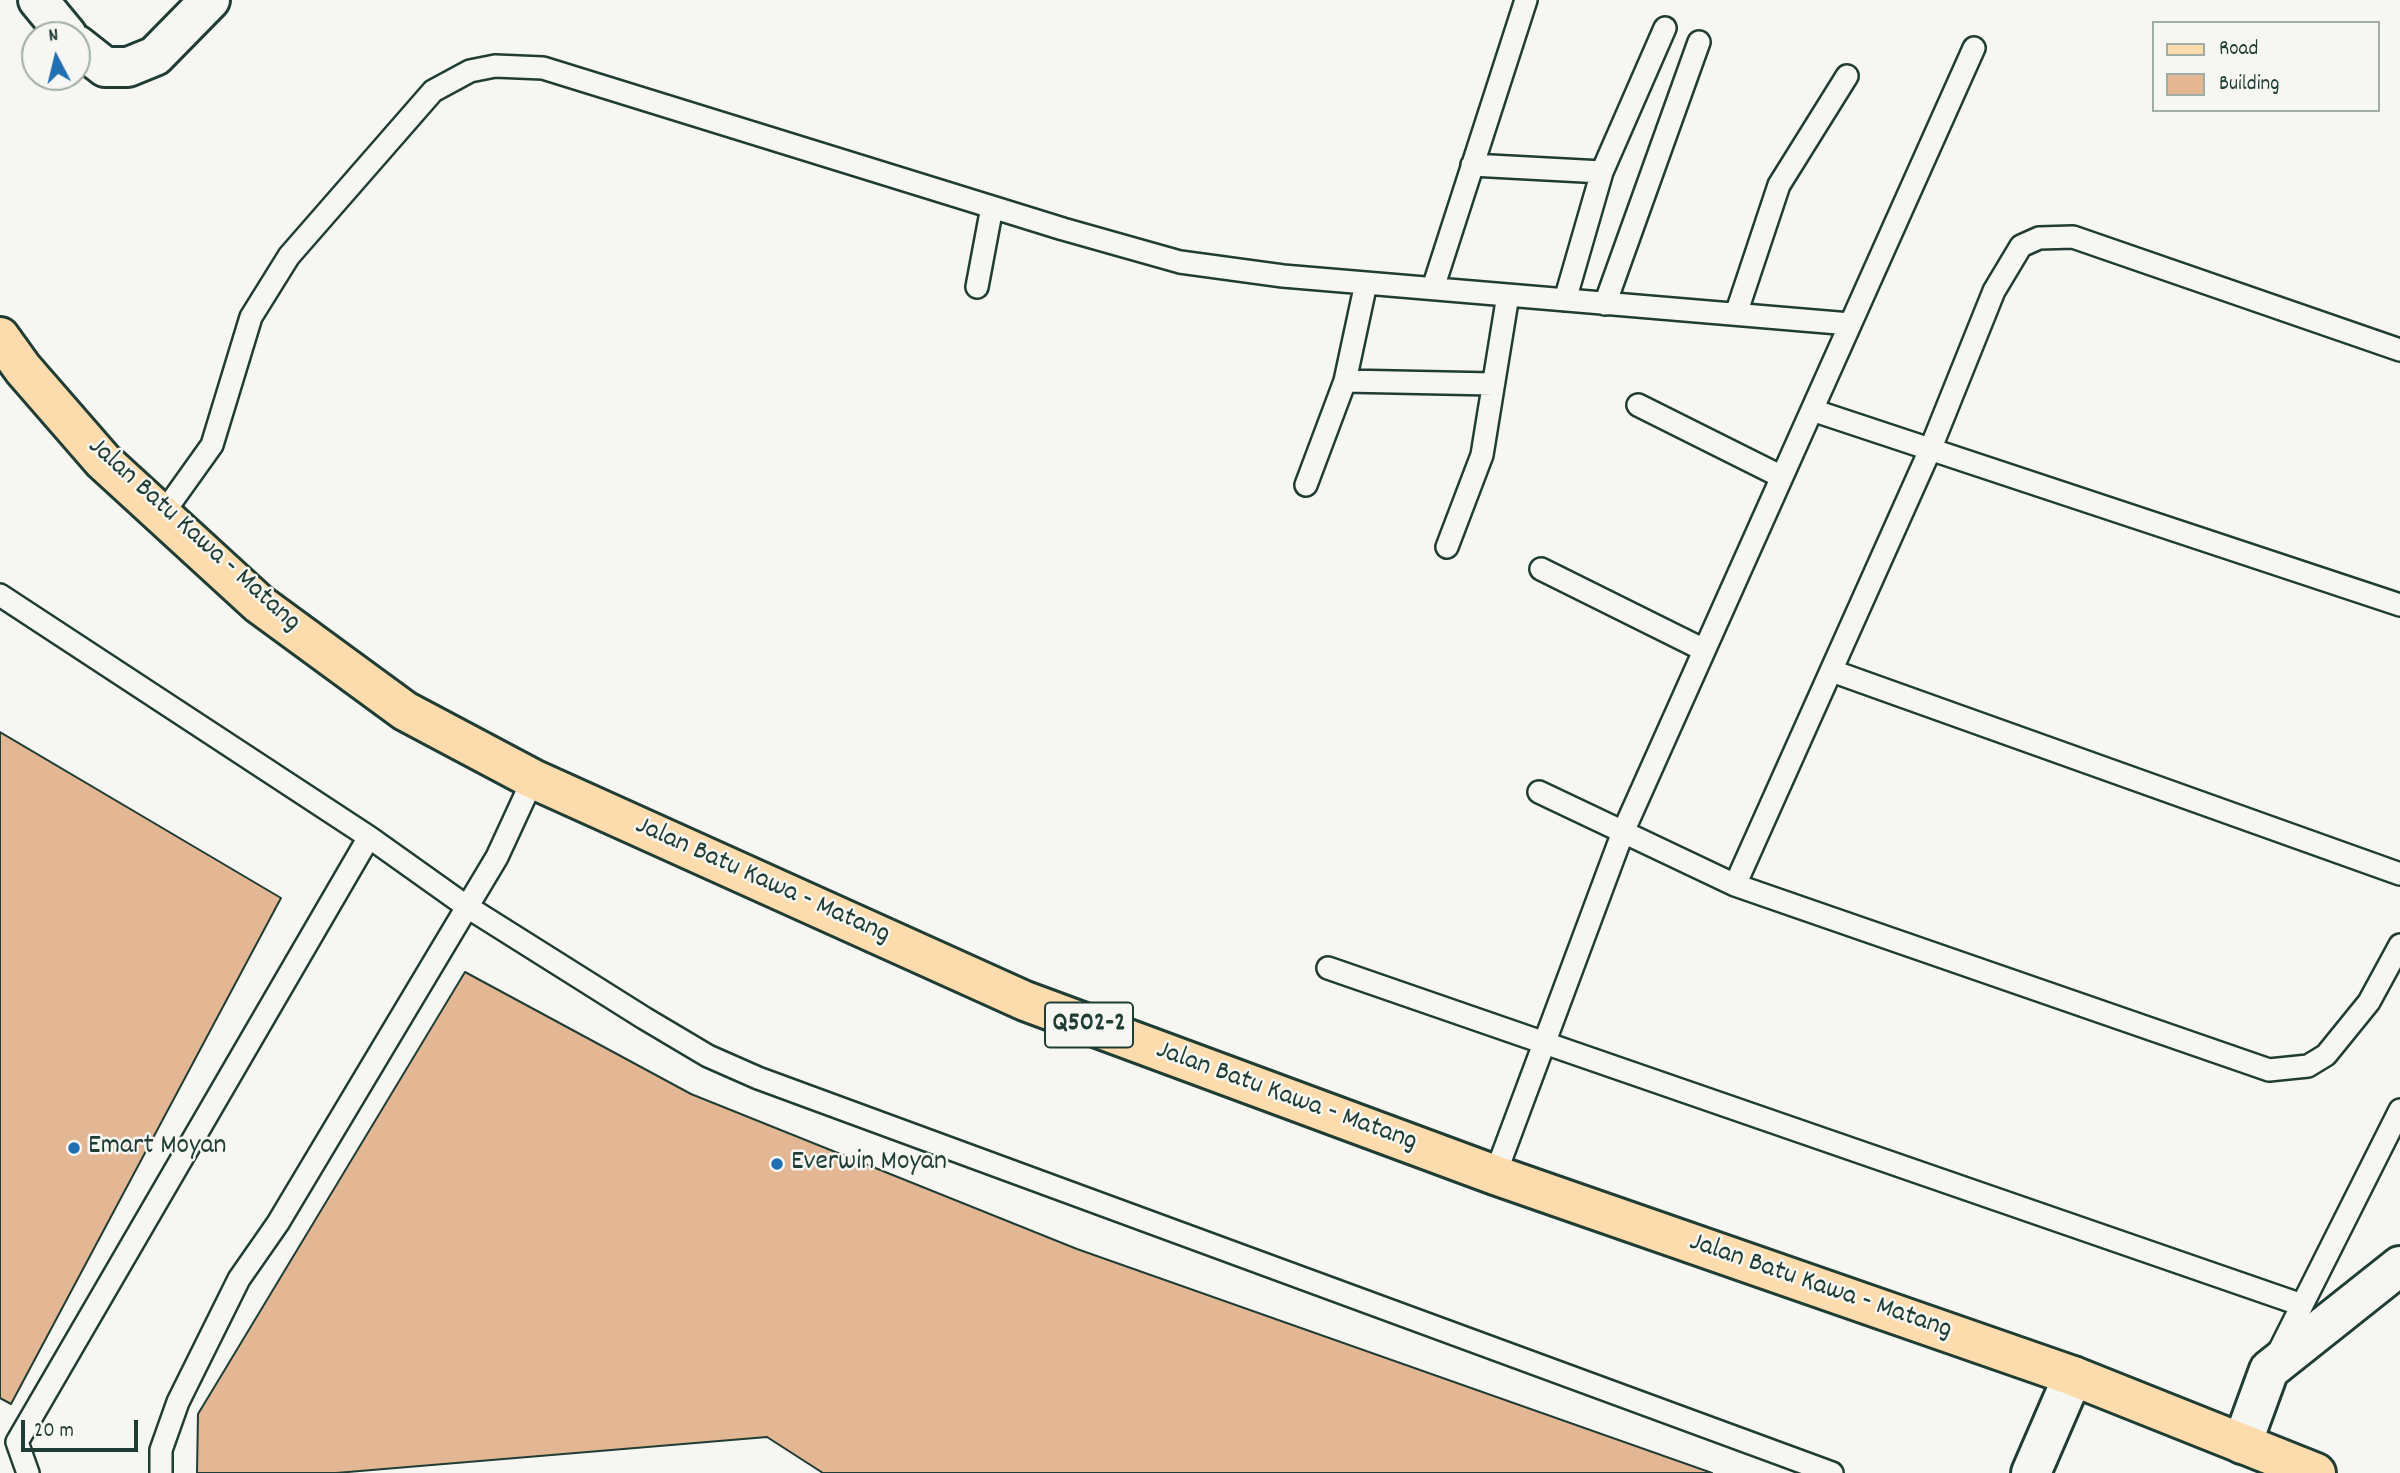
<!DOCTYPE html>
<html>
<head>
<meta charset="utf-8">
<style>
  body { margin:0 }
  #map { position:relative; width:2400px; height:1473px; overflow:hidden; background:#f6f6f2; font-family:Dekko,sans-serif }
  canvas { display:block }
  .legend { position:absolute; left:2152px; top:21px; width:228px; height:91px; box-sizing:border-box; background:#f6f6f2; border:2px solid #a0aca6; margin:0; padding:9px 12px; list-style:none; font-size:21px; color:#1f3d34 }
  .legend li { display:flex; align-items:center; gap:14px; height:35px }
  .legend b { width:35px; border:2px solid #a0aca6 }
  .north { position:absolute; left:21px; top:21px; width:70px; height:70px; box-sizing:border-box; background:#f6f6f2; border:2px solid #a0aca6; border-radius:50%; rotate:353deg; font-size:19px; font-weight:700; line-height:28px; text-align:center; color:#1f3d34 }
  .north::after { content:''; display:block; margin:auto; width:24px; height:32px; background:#1f6fb2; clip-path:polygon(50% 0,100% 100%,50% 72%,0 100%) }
  .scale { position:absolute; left:21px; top:1420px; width:117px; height:32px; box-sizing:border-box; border:4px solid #1f3d34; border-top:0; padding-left:9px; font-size:21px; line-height:24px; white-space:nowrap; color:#1f3d34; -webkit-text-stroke:5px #f6f6f2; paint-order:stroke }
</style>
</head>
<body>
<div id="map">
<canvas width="2400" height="1473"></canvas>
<ul class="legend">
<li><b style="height:9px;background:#fcdcac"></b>Road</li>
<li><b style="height:19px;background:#e3b793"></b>Building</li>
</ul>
<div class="north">N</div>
<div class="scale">20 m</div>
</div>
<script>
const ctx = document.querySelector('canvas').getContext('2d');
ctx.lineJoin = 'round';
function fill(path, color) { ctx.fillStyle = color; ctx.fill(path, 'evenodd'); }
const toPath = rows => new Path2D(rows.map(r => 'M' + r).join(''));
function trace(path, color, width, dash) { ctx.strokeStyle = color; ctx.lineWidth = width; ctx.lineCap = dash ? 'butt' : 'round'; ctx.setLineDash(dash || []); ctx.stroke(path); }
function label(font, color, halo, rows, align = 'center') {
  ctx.font = font + ' Dekko,sans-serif'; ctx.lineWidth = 5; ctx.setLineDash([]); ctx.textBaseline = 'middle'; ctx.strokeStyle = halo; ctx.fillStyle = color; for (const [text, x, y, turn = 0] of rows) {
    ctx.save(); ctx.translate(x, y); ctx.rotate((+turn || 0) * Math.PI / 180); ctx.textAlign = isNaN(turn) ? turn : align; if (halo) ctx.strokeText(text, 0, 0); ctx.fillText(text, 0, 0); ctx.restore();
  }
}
const building = toPath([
  [0,732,281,898,11,1404,0,1398,0,732],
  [465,972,691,1094,1077,1249,1712,1473,823,1473,767,1437,336,1473,197,1473,198,1414,465,972]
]);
fill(building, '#e3b793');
trace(building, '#1f3d34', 2);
const service = toPath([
  [1472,165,1602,172,1665,28],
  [977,287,992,207],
  [1433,288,1526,0],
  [1565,300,1602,172],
  [1605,304,1699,42],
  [1736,314,1779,185,1847,76],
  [1345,381,1493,384],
  [1638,405,1782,477],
  [1812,410,2400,605],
  [1306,485,1345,381,1366,283],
  [162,515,212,445,251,317,289,256,433,91,470,71,495,66,543,68,1063,229,1180,262,1283,276,1850,324],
  [1447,547,1482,455,1508,295],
  [1541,569,1704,650],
  [0,595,369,837,17,1442,28,1473],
  [1832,671,2400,874],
  [1539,792,1735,885,2269,1070,2308,1066,2326,1055,2369,1002,2400,945],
  [369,837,466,906,644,1018,708,1056,758,1078,1832,1473],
  [1735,885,1930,450,1994,291,2021,246,2039,238,2073,237,2400,350],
  [1328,968,2302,1305],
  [1495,1175,1623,832,1974,48],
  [2277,1355,2400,1110],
  [161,1473,161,1450,178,1402,239,1279,278,1223,497,857,533,779]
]);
const minor = toPath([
  [38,0,67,35],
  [77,45,105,67,128,67,155,56,210,0]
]);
const tertiary = toPath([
  [2242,1444,2269,1370,2400,1266],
  [2031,1473,2073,1376]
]);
const primary = toPath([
  [0,337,23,369,103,461,259,604,405,711,533,779,1025,1001,1495,1175,2073,1376,2316,1473]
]);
trace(service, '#1f3d34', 26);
trace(minor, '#1f3d34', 44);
trace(tertiary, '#1f3d34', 44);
trace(primary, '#1f3d34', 44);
trace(service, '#f6f6f2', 21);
trace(minor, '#f6f6f2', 38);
trace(tertiary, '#f6f6f2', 38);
trace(primary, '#fcdcac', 38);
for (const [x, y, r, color] of [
  [74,1148,7,"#1f6fb2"],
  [777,1164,7,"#1f6fb2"]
]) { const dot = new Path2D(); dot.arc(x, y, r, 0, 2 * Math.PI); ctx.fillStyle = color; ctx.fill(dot); trace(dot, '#f6f6f2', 2.5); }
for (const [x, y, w] of [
  [1089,1025,88]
]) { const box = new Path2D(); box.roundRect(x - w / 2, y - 22.5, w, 45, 5); ctx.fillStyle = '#f6f6f2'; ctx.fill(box); trace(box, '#1f3d34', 2); }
label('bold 26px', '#1f3d34', null, [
  ["Q502-2",1089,1025]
]);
label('28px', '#1f3d34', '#f6f6f2', [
  ["Jalan Batu Kawa - Matang",193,536,42],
  ["Jalan Batu Kawa - Matang",762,882,24],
  ["Jalan Batu Kawa - Matang",1286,1098,20],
  ["Jalan Batu Kawa - Matang",1820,1288,19]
]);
label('28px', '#1f3d34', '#f6f6f2', [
  ["Emart Moyan",88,1148],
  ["Everwin Moyan",791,1164]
], 'left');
</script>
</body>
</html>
